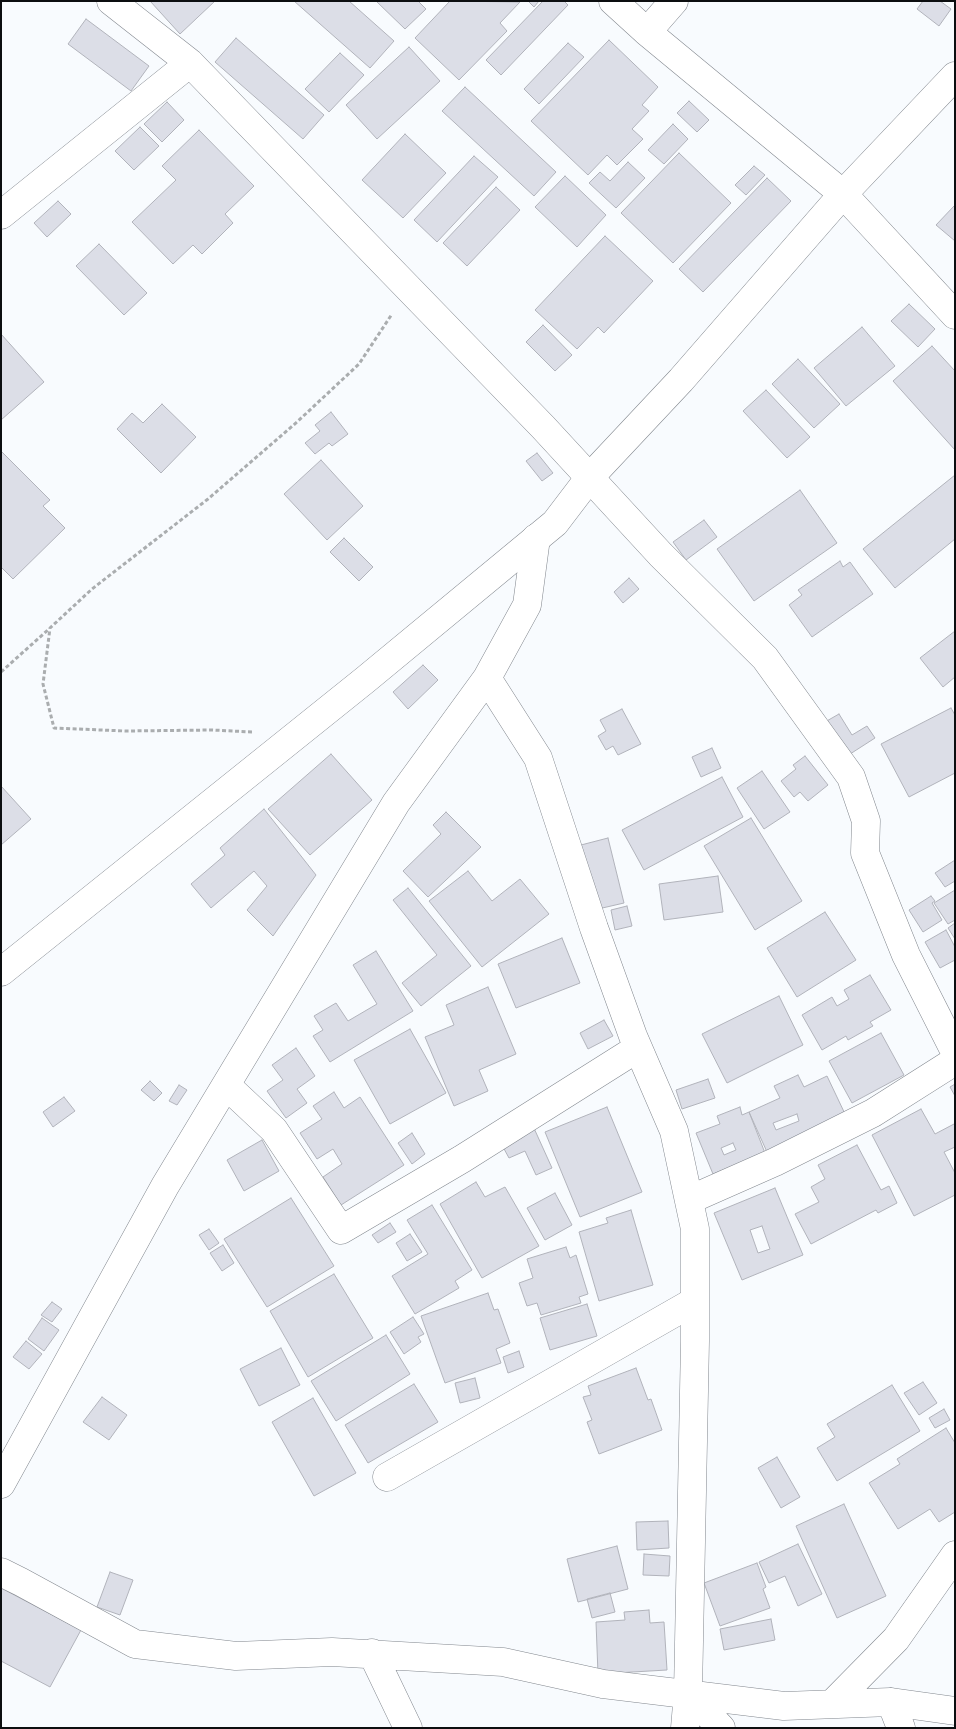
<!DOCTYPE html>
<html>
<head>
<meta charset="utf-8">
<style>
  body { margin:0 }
  #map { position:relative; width:956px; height:1729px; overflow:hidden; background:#f8fbfe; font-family:"Roboto Serif",serif }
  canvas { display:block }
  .frame { position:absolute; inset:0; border:2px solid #0c0e10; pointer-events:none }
</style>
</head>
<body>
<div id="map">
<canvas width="956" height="1729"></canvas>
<div class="frame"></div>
</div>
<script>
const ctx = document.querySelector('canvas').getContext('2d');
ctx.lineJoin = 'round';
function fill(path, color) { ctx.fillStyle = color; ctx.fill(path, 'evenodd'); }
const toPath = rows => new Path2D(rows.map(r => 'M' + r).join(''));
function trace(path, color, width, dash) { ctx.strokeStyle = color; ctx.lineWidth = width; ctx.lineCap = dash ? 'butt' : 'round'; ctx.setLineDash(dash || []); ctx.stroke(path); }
const building = toPath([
  [150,1,215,1,180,34,150,1],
  [294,1,349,1,394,41,370,68,294,1],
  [376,1,418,1,426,9,405,29,376,1],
  [450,1,520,2,500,23,507,31,459,80,415,38,450,1],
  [528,1,539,1,534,7,528,1],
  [543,1,564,1,568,5,501,75,486,60,543,1],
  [923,1,940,1,951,9,939,26,917,9,923,1],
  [86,19,149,66,131,91,68,44,86,19],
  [236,38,324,115,303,139,215,62,236,38],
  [609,40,658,87,642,105,649,111,632,129,643,139,617,165,607,155,588,175,531,121,609,40],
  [568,43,584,57,539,104,524,89,568,43],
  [409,47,440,81,377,139,346,105,409,47],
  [340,53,364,75,329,112,305,89,340,53],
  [465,87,556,172,534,196,442,111,465,87],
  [689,101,709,120,697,132,677,113,689,101],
  [167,102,184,120,162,142,144,124,167,102],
  [673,124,688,139,664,164,648,150,673,124],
  [140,127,159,146,134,170,115,151,140,127],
  [199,130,254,186,225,214,233,223,202,254,193,245,173,264,132,222,176,180,162,166,199,130],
  [405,134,446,173,403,218,362,180,405,134],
  [679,153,731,203,673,263,621,213,679,153],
  [474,156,498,177,437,242,414,220,474,156],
  [628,162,645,178,616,208,589,183,600,172,610,181,628,162],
  [754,166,765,175,746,195,735,185,754,166],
  [565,176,606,215,577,247,535,207,565,176],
  [767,178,791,201,703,292,679,269,767,178],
  [496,187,520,210,467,266,443,243,496,187],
  [58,201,71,214,47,237,34,223,58,201],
  [955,205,955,241,936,225,955,205],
  [605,236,653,281,604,333,598,327,577,349,535,310,605,236],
  [99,244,147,293,124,315,76,266,99,244],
  [909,304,935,329,918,347,891,321,909,304],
  [543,325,572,355,555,371,526,342,543,325],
  [862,327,895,366,846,406,814,368,862,327],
  [1,334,44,382,1,420,1,334],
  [932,346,955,371,955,450,893,381,932,346],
  [798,359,840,404,814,428,772,384,798,359],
  [766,390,810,437,787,458,743,411,766,390],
  [162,404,196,437,161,473,117,429,132,413,143,423,162,404],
  [331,412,348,434,332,446,329,443,315,454,305,443,320,431,315,425,331,412],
  [1,451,50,500,43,506,65,528,13,579,1,567,1,451],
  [537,453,553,473,542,481,526,461,537,453],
  [321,460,363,506,327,540,284,494,321,460],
  [955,475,955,539,895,588,863,549,955,475],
  [800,490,837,543,754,601,717,549,800,490],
  [704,520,717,537,686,560,673,542,704,520],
  [344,538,373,567,359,581,330,552,344,538],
  [840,561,843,567,850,562,873,594,812,637,789,605,802,595,798,590,840,561],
  [629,578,639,589,623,603,614,592,629,578],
  [955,631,955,677,943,687,920,658,955,631],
  [423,665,438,680,408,709,393,692,423,665],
  [951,708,955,715,955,773,909,797,881,744,951,708],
  [622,709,641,744,618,755,613,746,606,750,598,736,606,731,600,720,622,709],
  [839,714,852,735,867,726,875,738,847,756,825,722,839,714],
  [712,748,721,768,701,777,692,757,712,748],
  [331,754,372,800,310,855,268,809,331,754],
  [805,756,828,785,808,801,800,792,794,797,781,781,796,769,793,765,805,756],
  [762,771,790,812,764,829,737,788,762,771],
  [722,777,743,817,644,870,622,830,722,777],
  [1,786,31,819,1,845,1,786],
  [264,809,316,875,273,936,247,910,267,886,254,871,211,908,191,884,225,855,220,848,264,809],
  [446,812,481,847,428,897,403,871,441,834,433,825,446,812],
  [751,818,802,901,755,930,704,846,751,818],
  [608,838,624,903,598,909,581,845,608,838],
  [955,860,955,881,945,887,935,873,955,860],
  [468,871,492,901,520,879,549,914,482,967,429,901,468,871],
  [718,876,723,912,664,920,659,884,718,876],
  [408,888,471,966,421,1006,402,983,437,955,393,900,408,888],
  [955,890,955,920,948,924,934,903,955,890],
  [931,896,935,901,932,903,942,920,923,932,909,910,931,896],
  [627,906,632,926,615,930,611,910,627,906],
  [825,912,856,960,797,997,767,948,825,912],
  [955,923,955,939,948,928,955,923],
  [946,930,955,947,955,960,940,968,925,942,946,930],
  [562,938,580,983,516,1008,498,964,562,938],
  [376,951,413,1011,330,1062,313,1036,323,1030,314,1016,336,1003,348,1021,377,1004,353,965,376,951],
  [870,975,891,1010,870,1022,873,1026,848,1040,846,1036,822,1050,802,1015,832,997,837,1006,849,999,844,990,870,975],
  [488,987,516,1054,479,1070,488,1091,454,1106,425,1037,454,1025,446,1005,488,987],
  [779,996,803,1045,727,1083,702,1034,779,996],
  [604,1020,613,1036,588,1049,580,1033,604,1020],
  [410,1029,446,1093,390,1124,354,1060,410,1029],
  [881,1033,904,1075,852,1103,829,1061,881,1033],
  [296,1048,315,1076,297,1089,307,1103,286,1118,267,1091,283,1080,272,1065,296,1048],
  [798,1075,804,1087,827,1076,846,1116,767,1152,749,1112,780,1098,774,1086,798,1075],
  [797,1114,799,1121,776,1130,773,1123,797,1114],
  [708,1079,715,1098,682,1109,676,1090,708,1079],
  [150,1081,162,1093,154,1101,141,1090,150,1081],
  [955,1084,955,1096,950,1087,955,1084],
  [179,1085,187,1090,177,1105,169,1101,179,1085],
  [334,1092,344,1108,360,1097,404,1165,341,1205,323,1177,342,1164,333,1149,317,1159,300,1133,322,1119,313,1106,334,1092],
  [64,1097,75,1111,53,1127,43,1112,64,1097],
  [607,1107,642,1192,580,1217,545,1132,607,1107],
  [740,1107,742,1115,749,1112,765,1153,713,1174,696,1133,720,1124,717,1116,740,1107],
  [733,1143,736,1150,724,1155,721,1148,733,1143],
  [921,1109,935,1134,954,1124,955,1126,955,1147,944,1152,955,1173,955,1195,914,1216,872,1135,921,1109],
  [533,1126,552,1168,536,1175,525,1151,509,1158,503,1147,523,1137,521,1132,533,1126],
  [412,1133,425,1154,412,1164,398,1143,412,1133],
  [262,1140,279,1171,244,1191,227,1160,262,1140],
  [857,1145,881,1190,889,1186,897,1203,878,1213,876,1210,811,1244,795,1214,819,1202,811,1187,825,1179,818,1165,857,1145],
  [476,1182,485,1197,505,1187,539,1246,482,1278,440,1204,476,1182],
  [775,1188,803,1255,742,1280,714,1213,775,1188],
  [762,1226,770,1249,758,1253,750,1230,762,1226],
  [555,1193,572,1225,545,1240,527,1208,555,1193],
  [291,1198,334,1266,267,1307,224,1239,291,1198],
  [432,1205,472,1270,455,1281,459,1288,415,1314,392,1276,428,1254,407,1220,432,1205],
  [631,1210,653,1285,599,1301,579,1232,608,1223,606,1218,631,1210],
  [390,1223,396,1232,378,1243,372,1235,390,1223],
  [209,1229,219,1243,209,1250,199,1235,209,1229],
  [410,1234,422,1252,407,1261,396,1243,410,1234],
  [223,1245,234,1263,222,1271,210,1253,223,1245],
  [566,1247,570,1258,576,1255,588,1294,579,1297,581,1303,541,1315,537,1303,527,1306,519,1283,533,1278,527,1259,566,1247],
  [334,1274,373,1338,308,1377,270,1311,334,1274],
  [488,1293,494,1310,498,1309,510,1343,496,1349,501,1363,445,1383,421,1316,488,1293],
  [52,1302,62,1309,52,1322,41,1315,52,1302],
  [587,1304,597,1336,550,1350,540,1318,587,1304],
  [413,1317,424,1334,418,1337,421,1342,404,1354,390,1332,413,1317],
  [42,1318,59,1330,44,1351,28,1339,42,1318],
  [386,1335,410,1374,336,1421,311,1381,386,1335],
  [26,1341,42,1354,29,1369,13,1357,26,1341],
  [281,1348,300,1385,259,1406,240,1369,281,1348],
  [519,1351,524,1367,508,1373,503,1357,519,1351],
  [636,1368,648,1400,651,1399,662,1430,599,1454,587,1422,592,1420,583,1397,591,1395,588,1386,636,1368],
  [475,1378,480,1398,460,1403,455,1383,475,1378],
  [923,1382,937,1403,919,1415,904,1393,923,1382],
  [414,1384,438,1422,368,1463,345,1425,414,1384],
  [892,1385,920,1431,837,1481,817,1448,835,1437,827,1424,892,1385],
  [102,1397,127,1415,109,1440,83,1422,102,1397],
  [313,1398,356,1473,314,1496,272,1422,313,1398],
  [944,1409,950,1420,935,1428,929,1418,944,1409],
  [946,1428,955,1443,955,1512,939,1522,930,1509,898,1529,869,1483,900,1464,897,1459,946,1428],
  [777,1457,800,1497,781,1508,758,1468,777,1457],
  [844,1504,886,1596,837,1618,796,1526,844,1504],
  [668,1521,669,1548,637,1550,636,1522,668,1521],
  [798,1544,822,1594,798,1606,785,1576,769,1583,759,1562,798,1544],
  [617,1546,628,1589,578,1602,567,1559,617,1546],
  [644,1554,670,1556,669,1576,643,1575,644,1554],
  [757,1563,766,1587,763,1589,770,1608,720,1626,704,1583,757,1563],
  [110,1572,133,1580,120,1615,97,1607,110,1572],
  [1,1588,81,1630,50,1687,1,1661,1,1588],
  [610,1593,615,1612,592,1618,587,1599,610,1593],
  [649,1610,650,1623,664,1622,667,1670,598,1674,596,1622,625,1620,624,1612,649,1610],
  [771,1619,775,1640,724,1650,720,1629,771,1619]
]);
fill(building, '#dcdee7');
trace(building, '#b1b3bb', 1);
const street = toPath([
  [111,1,190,63,543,427,661,555,765,658,851,777,866,821,865,853,906,955,955,1052],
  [613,1,647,32,843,194,955,315],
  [647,32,674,1],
  [1,215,190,63],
  [487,678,538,758,594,928,633,1036,674,1131,695,1229,695,1341,688,1693,685,1728],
  [226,1085,274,1130,341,1230,462,1159,638,1048],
  [689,1200,775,1162,873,1113,955,1061],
  [387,1477,695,1301],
  [1,1484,165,1186,396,803,487,678,527,605,536,538],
  [1,1572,21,1582,135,1644,236,1656,332,1652,503,1662,603,1684,784,1706,891,1702,955,1711],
  [372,1653,408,1728],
  [688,1693,721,1728],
  [891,1702,901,1728],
  [832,1704,896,1639,955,1555]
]);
const secondary = toPath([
  [1,972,365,680,555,523,590,477,681,380,843,194,955,76]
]);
trace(street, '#82878e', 29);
trace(secondary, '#82878e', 29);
trace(toPath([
  [1,672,49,629],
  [252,732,213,730,125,731,54,728,43,684,50,628,92,589,208,499,297,422,359,364,392,314]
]), '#aaadaf', 3, [4, 2.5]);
trace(street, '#fff', 28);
trace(secondary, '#fff', 28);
</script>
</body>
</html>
